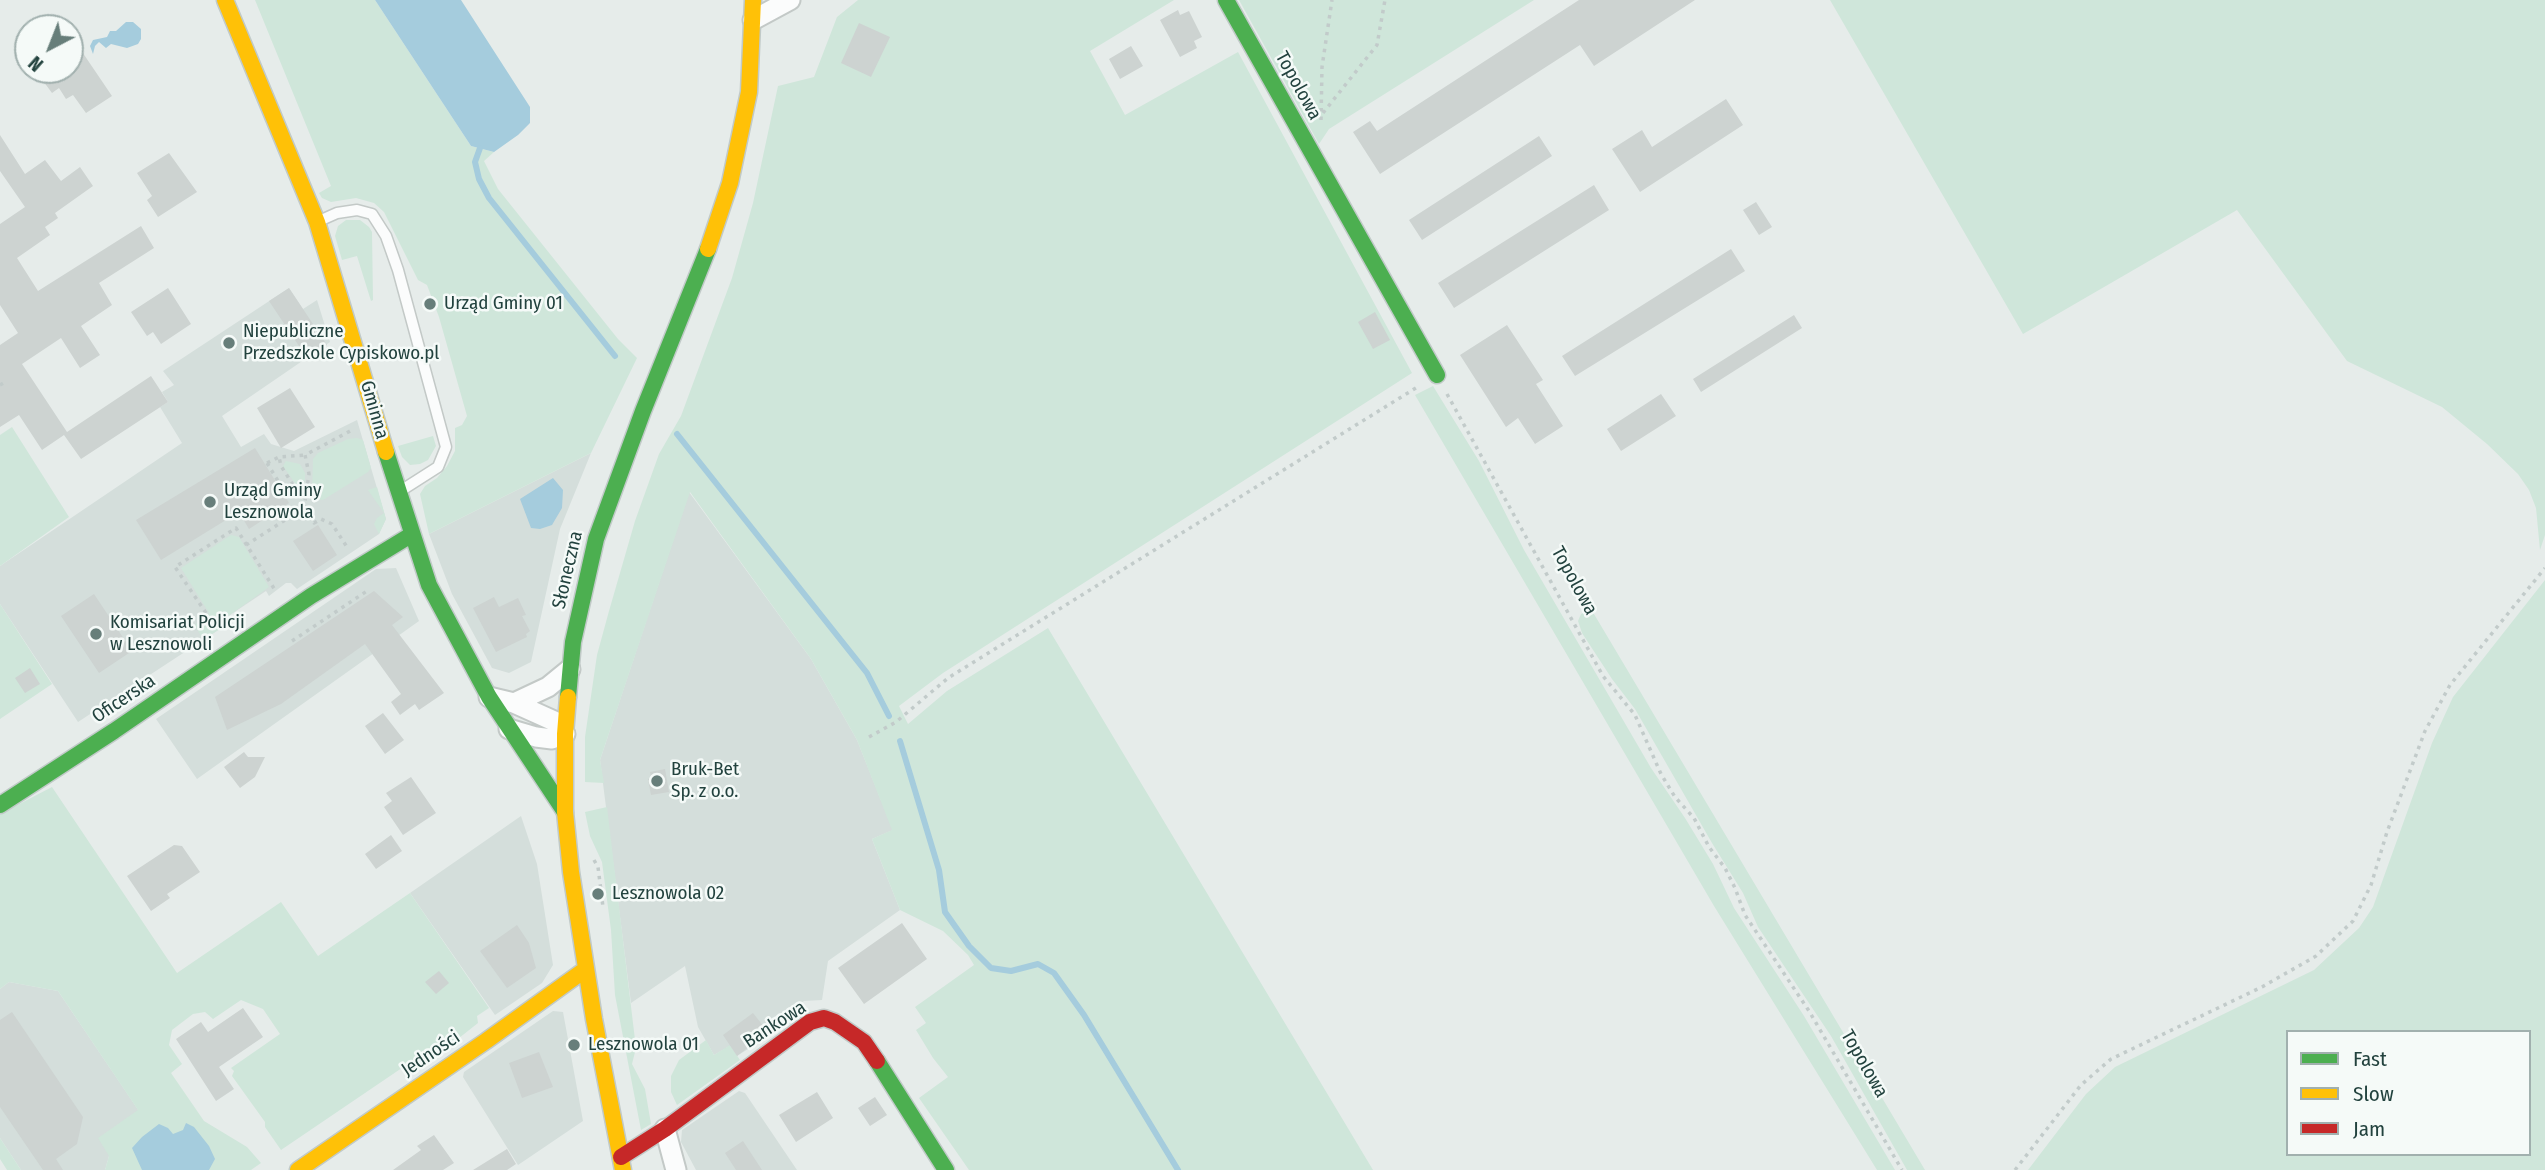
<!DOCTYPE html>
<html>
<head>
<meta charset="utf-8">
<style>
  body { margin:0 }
  #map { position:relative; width:2545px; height:1170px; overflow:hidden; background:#e6ecea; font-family:"Fira Sans Condensed",sans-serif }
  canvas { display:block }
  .legend { position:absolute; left:2286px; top:1030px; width:245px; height:126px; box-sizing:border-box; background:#f5faf8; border:2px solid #a1b0ae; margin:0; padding:9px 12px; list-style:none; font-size:21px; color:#22423e }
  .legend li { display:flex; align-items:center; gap:14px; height:35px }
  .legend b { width:35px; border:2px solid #a1b0ae }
  .north { position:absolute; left:14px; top:14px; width:70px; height:70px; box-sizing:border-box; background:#f5faf8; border:2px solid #a1b0ae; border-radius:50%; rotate:222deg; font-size:19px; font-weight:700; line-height:28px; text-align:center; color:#22423e }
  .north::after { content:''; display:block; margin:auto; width:24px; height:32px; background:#677e7a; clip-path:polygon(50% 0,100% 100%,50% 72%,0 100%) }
</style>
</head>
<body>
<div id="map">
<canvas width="2545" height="1170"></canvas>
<ul class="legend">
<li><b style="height:9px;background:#4caf50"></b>Fast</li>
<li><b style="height:9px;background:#ffc107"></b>Slow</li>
<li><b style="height:9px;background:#c62828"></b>Jam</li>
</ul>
<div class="north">N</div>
</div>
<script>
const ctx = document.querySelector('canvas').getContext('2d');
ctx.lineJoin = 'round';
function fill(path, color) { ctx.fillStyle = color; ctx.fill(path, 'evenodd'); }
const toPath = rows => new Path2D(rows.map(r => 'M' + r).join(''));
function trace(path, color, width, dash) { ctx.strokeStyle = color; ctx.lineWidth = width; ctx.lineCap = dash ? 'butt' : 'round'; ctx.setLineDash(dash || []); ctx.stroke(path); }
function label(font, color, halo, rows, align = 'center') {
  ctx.font = font + ' "Fira Sans Condensed",sans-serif'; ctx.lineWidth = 5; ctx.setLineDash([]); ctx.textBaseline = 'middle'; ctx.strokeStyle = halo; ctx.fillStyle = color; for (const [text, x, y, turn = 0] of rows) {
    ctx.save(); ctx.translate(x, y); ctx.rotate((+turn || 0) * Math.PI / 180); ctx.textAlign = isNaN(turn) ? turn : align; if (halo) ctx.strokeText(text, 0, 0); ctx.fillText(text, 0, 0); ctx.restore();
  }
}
fill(toPath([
  [289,288,303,309,317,300,330,342,222,416,241,447,264,434,271,444,294,451,357,420,386,519,379,534,297,589,291,583,286,583,269,596,266,591,227,617,229,623,78,722,0,604,0,566,182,443,160,407,168,402,162,392,174,385,163,371],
  [591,453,560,529,531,662,509,673,492,668,452,594,429,534],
  [689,492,811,659,857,740,893,830,872,839,900,910,828,961,822,1000,804,1001,765,1028,770,1035,737,1056,730,1046,714,1055,698,1027,685,966,631,1003,600,760],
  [396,568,419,621,197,779,156,719,376,569],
  [521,816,537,864,553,965,542,983,495,1015,410,893],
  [9,982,58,991,139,1111,109,1156,105,1170,21,1170,0,1138,0,989],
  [553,1011,563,1012,583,1121,518,1165,463,1077,464,1072],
  [739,1091,745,1093,797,1170,696,1170,681,1142,682,1130]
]), '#d4dedb');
fill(toPath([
  [255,0,375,0,471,146,494,152,484,161,498,189,618,339,637,358,591,453,429,534,420,494,425,486,437,478,447,466,455,451,455,428,462,425,467,416,439,317,427,285,418,280,384,212,374,203,356,198,331,202,322,198,319,193,331,186],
  [858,0,1174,0,1090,51,1125,115,1238,52,1412,373,943,673,899,706,908,724,947,691,1048,628,1373,1170,969,1170,919,1098,948,1077,933,1058,916,1030,926,1023,915,1007,974,965,968,955,943,931,900,910,872,839,892,830,857,740,811,659,690,492,600,760,604,783,585,782,585,737,597,655,609,611,635,521,659,454,681,416,732,278,753,203,778,86,814,77,837,17],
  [1239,0,1534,0,1329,129,1319,144],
  [1830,0,2545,0,2545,535,2540,550,2536,508,2529,490,2518,474,2487,444,2442,407,2347,361,2237,210,2023,334],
  [346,220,360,220,369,227,372,232,373,300,371,301,357,256,342,260,335,236,338,226],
  [1433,386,1479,461,1524,550,1651,768,1685,818,1713,864,1734,908,1804,1016,1895,1170,1877,1170,1714,906,1415,395],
  [12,427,69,517,0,566,0,435],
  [433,436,436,446,428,460,420,464,410,465,402,457,398,446],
  [357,438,363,440,371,468,368,472,323,500,315,499,312,496,313,459,318,453,348,439],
  [286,461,300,464,305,473,305,480,299,489,283,466],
  [377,487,386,519,379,534,374,524,377,518,384,513,368,490],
  [231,535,239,537,269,587,227,617,229,623,203,640,195,625,209,613,181,568],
  [2545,580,2545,1170,2028,1170,2086,1094,2115,1067,2314,970,2359,928,2373,907,2432,743,2453,697],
  [2288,1032,2529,1032,2529,1154,2288,1154],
  [0,604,52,684,0,719],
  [1591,609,1925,1170,1907,1170,1831,1036,1758,927,1743,893,1712,843,1635,709,1612,679,1582,633,1578,621,1581,614],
  [52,787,177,973,281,902,318,956,410,893,489,1008,477,1016,478,1023,454,1042,449,1036,281,1150,265,1127,265,1122,232,1076,234,1071,231,1068,280,1034,263,1009,241,1000,213,1019,205,1012,193,1014,172,1030,169,1045,182,1064,171,1073,204,1121,247,1147,261,1163,251,1170,105,1170,109,1156,98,1138,138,1110,58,991,9,982,0,989,0,814],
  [607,807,636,1048,632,1064,645,1089,651,1124,641,1130,615,995,611,930,602,862,590,836,585,812],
  [706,1040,714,1055,730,1045,740,1060,677,1105,671,1092,671,1076,679,1060],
  [0,1138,21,1170,7,1170,0,1159]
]), '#cfe6da');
fill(toPath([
  [375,0,461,0,530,107,530,123,518,135,494,152,471,146],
  [126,22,133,22,141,29,141,39,138,44,127,48,111,44,106,48,99,42,95,46,93,54,90,46,93,40,107,37,110,31,116,31],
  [553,478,563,490,562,508,552,525,540,529,531,528,520,499],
  [186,1123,194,1127,209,1146,215,1159,209,1170,142,1170,132,1148,142,1137,159,1124,168,1128,173,1134,183,1130]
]), '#a5ccdd');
trace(toPath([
  [480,148,475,162,479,179,489,198,615,356],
  [677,434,867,673,889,716],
  [900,741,939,870,945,912,969,946,991,968,1011,971,1038,964,1054,973,1084,1015,1178,1170]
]), '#a5ccdd', 6);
fill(toPath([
  [1579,0,1695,0,1594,66,1580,45,1380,174,1353,132,1370,121,1377,131],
  [1178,10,1180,15,1189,11,1202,37,1194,41,1197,48,1180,57,1160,20],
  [859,23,890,37,871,77,841,63],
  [70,34,112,96,86,113,73,95,66,99,59,88,52,93,35,70,70,70],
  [1131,46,1143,66,1120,79,1109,59],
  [1726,99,1743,125,1640,192,1612,149,1642,130,1652,147],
  [0,135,25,174,45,160,61,181,80,167,93,186,55,213,58,218,45,227,50,235,17,258,38,291,141,226,154,248,99,283,112,305,81,326,100,355,80,368,61,338,22,364,67,432,151,376,168,402,81,459,64,435,42,450,19,415,0,427,0,345,18,333,0,305,0,224,25,207,0,171],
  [1539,136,1552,156,1422,240,1409,220],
  [169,153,197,192,158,217,147,200,152,196,137,173],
  [1594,185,1609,210,1454,308,1438,283],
  [1756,202,1772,227,1759,235,1743,210],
  [1731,249,1745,271,1575,376,1562,356],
  [168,288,191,324,161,344,153,332,147,336,131,312],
  [289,288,327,345,307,358,269,301],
  [1375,312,1390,340,1373,349,1358,322],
  [1794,315,1802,328,1701,392,1693,379],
  [1507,325,1543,380,1536,384,1563,426,1535,444,1518,418,1506,427,1460,355],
  [290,388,315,427,281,448,257,408],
  [1661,394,1676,416,1621,451,1607,429],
  [255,448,289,503,249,529,239,512,161,560,136,520],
  [318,525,337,555,313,571,293,541],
  [374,591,403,617,392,625,444,693,419,710,415,704,400,715,391,702,401,694,365,644,281,704,227,730,215,697],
  [94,594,132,651,99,673,61,616],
  [494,597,499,607,518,598,526,615,522,616,530,631,526,634,527,637,496,652,473,608],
  [30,668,40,684,25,693,15,678],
  [383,713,404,740,385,754,365,726],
  [244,752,248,757,265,757,255,777,240,788,224,767],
  [665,769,669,792,651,795,648,779,651,778,650,772],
  [411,777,436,813,403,835,384,807,392,801,386,793],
  [391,835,402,851,376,869,365,854],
  [174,845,182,846,200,872,167,894,170,898,151,911,127,876],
  [902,923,927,959,864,1004,838,968],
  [517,925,529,943,536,968,507,988,480,951],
  [439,971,449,983,436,994,425,982],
  [243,1008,263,1037,219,1067,234,1089,216,1101,176,1039,201,1022,208,1032],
  [12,1012,83,1117,77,1144,56,1159,63,1170,43,1170,0,1107,0,1020],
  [753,1013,768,1032,737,1056,723,1035],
  [539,1052,553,1087,522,1098,509,1063],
  [817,1092,833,1118,796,1142,779,1115],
  [875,1097,887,1115,870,1126,858,1108],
  [434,1135,454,1163,443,1170,393,1170,421,1150,417,1146],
  [743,1141,762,1170,736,1170,725,1153],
  [507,1149,516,1164,507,1170,473,1170]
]), '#cdd3d1');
const lane = toPath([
  [319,221,337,213,357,210,372,214,386,236,398,270,446,447,438,467,402,490]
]);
const street = toPath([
  [753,20,790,0],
  [489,697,514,703,554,721,565,734,552,739,536,737,509,729],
  [514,703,548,687,570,669],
  [665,1129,676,1170]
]);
const fast = toPath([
  [1226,0,1437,375],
  [386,452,429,585,489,697,565,812],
  [568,697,573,642,596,539,643,411,708,249],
  [0,805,114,731,311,596,411,535],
  [877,1061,946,1170]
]);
const slow = toPath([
  [225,0,317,222,386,452],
  [708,249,730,183,749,92,753,0],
  [568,697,565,734,565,812,571,872,594,1019,623,1170],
  [298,1170,486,1041,586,969]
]);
const jam = toPath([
  [621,1157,665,1129,810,1022,824,1018,835,1022,864,1042,877,1061]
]);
trace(lane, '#c3c9c7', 13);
trace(street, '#c3c9c7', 23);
trace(fast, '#c1cac8', 19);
trace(slow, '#c1cac8', 19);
trace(jam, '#c1cac8', 19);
trace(toPath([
  [1323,113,1377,45,1385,0],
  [1321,120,1322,67,1332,0],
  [0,385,5,382],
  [1447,394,1603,676,1635,715,1661,774,1675,797,1694,818,1709,847,1725,868,1735,888,1745,915,1809,1011,1902,1170],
  [267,463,286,494,295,488,281,466,279,457],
  [267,463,279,457,305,455],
  [304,509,314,523,321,519,332,524,347,547],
  [246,545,304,508,309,474,305,455,354,429],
  [206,613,175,567,236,528,275,590],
  [292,641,367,591],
  [869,737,896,722,948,678,1419,386],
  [594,860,598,867,603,907],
  [2015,1170,2081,1085,2111,1059,2262,987,2316,956,2353,921,2371,885,2387,832,2425,731,2450,685,2545,568]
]), '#c2cbca', 3.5, [3.5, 5]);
trace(lane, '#fbfcfc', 10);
trace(street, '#fbfcfc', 19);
trace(fast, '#4caf50', 16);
trace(slow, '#ffc107', 16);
trace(jam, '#c62828', 16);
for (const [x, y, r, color] of [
  [430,304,7,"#677e7a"],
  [229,343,7,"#677e7a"],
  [210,502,7,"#677e7a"],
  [96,634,7,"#677e7a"],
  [657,781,7,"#677e7a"],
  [598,894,7,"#677e7a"],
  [574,1045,7,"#677e7a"]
]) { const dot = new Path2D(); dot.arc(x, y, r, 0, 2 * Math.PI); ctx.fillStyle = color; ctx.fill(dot); trace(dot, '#f5faf8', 2.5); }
label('19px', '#22423e', '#f5faf8', [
  ["Topolowa",1298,86,61],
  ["Gminna",374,410,74],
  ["Słoneczna",568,570,-77],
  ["Topolowa",1574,581,61],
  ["Oficerska",124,699,-34],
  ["Bankowa",775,1025,-33],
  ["Jedności",431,1054,-34],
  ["Topolowa",1864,1064,60]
]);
label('19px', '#22423e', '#f5faf8', [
  ["Urząd Gminy 01",444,304],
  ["Niepubliczne",243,332],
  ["Przedszkole Cypiskowo.pl",243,354],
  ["Urząd Gminy",224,491],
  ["Lesznowola",224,513],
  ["Komisariat Policji",110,623],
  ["w Lesznowoli",110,645],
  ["Bruk-Bet",671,770],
  ["Sp. z o.o.",671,792],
  ["Lesznowola 02",612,894],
  ["Lesznowola 01",588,1045]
], 'left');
</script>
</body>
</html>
